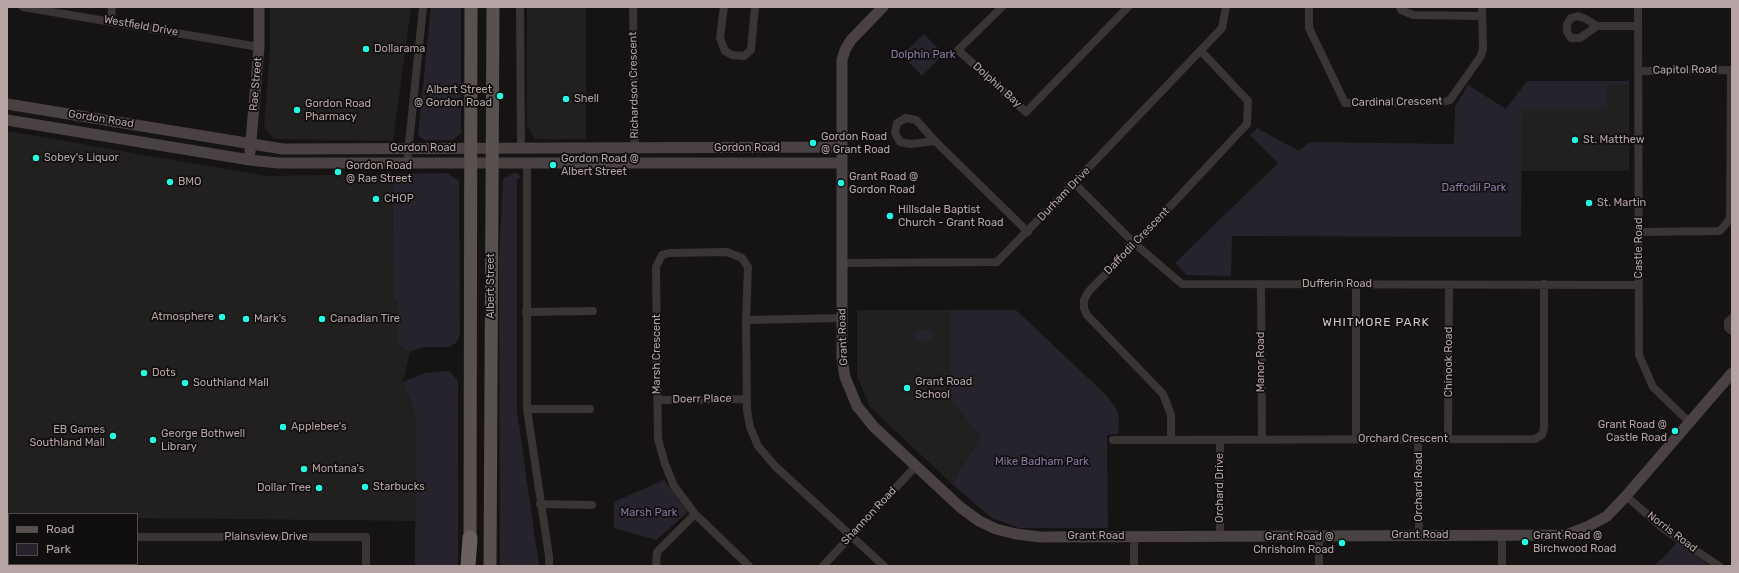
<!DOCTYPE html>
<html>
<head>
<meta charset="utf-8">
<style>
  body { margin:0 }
  #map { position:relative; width:1739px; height:573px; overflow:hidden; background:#151313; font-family:Rubik,sans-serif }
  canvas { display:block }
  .frame { position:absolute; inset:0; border:8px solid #b6a4a5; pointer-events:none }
  .legend { position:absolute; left:8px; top:513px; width:130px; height:52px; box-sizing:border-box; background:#100e0e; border:1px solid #524a4a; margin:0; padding:5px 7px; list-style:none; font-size:12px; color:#b6a4a5 }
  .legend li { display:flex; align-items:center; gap:8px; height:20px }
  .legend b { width:20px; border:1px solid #524a4a }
</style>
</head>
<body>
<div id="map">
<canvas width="1739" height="573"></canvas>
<div class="frame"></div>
<ul class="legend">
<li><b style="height:5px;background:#595050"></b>Road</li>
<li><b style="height:11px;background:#26232d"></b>Park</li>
</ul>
</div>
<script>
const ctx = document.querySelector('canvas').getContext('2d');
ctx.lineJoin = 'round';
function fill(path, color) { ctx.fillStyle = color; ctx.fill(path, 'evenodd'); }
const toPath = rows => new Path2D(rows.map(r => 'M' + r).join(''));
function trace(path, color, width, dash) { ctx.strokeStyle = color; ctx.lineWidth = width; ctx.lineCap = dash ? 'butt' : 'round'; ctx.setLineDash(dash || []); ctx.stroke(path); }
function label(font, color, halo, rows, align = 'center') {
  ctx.font = font + ' Rubik,sans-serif'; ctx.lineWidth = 3.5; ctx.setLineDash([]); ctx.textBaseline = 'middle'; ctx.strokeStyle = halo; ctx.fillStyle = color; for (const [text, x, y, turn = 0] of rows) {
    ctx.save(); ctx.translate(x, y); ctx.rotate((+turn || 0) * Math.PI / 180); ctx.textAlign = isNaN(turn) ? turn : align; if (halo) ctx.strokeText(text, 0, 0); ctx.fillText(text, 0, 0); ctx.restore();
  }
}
fill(toPath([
  [270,7,411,7,393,141,274,139,264,128,270,49],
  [527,7,586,7,586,139,535,139,527,125],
  [1607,85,1629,85,1629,171,1521,171,1522,109,1607,109],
  [7,131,266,176,392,174,394,300,398,304,398,345,410,352,403,382,416,416,416,521,137,518,137,514,9,514,9,527,7,527],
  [857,310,951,310,951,400,980,437,952,484,870,407,857,376]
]), '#221f1f');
fill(toPath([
  [431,7,461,7,461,133,453,140,424,140,418,135],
  [924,34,944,54,922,76,902,55],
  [1527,81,1629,81,1629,85,1607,85,1607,109,1522,109,1521,237,1232,236,1231,276,1187,275,1175,263,1278,163,1250,135,1257,128,1299,151,1310,142,1454,144,1455,107,1468,85,1506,109],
  [516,172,521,177,517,180,517,411,539,566,500,566,499,259,503,179],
  [447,173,459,181,460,335,456,343,449,347,424,347,410,352,398,345,398,304,394,300,392,174],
  [951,310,1016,310,1105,394,1116,408,1119,417,1118,434,1107,435,1108,528,1019,528,992,518,952,484,980,437,951,400],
  [915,330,932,330,932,341,915,341],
  [449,371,458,380,458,566,415,566,416,416,403,382,425,373],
  [664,480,688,512,656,540,614,528,614,502],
  [1677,542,1710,566,1653,566,1665,556]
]), '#26232d');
trace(toPath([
  [23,7,259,47],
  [520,7,521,148],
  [633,7,635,163],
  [724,7,720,38,725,51,732,55,744,56,751,50,755,7],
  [1002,7,958,50,1026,112,1128,7],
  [1309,7,1309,28,1345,103,1443,102,1450,100,1481,56,1483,48,1482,7],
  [1400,7,1401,10,1413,15,1482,16],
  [1638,7,1639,355,1653,387,1689,422],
  [111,21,112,7],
  [1597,26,1580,38,1571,38,1567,32,1567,24,1571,18,1578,16,1586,19,1597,26,1638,26],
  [1638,71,1732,70],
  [906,118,916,120,935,141,910,144,900,142,895,133,897,123,906,118],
  [935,141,1028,232],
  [407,163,423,7],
  [527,163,527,409,549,556,549,566],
  [1074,183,1135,244,1182,284,1638,285],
  [1639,232,1720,231,1730,219,1731,70],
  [842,263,997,262,1074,183,1222,28,1226,7],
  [1261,284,1262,440],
  [526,312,593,311],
  [1732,318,1728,322,1728,328,1732,331],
  [746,320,842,318],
  [657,400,746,399],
  [527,409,590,409],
  [1356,439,1356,284],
  [1418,439,1419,535],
  [1448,439,1449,285],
  [1113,440,1535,439,1542,435,1544,428,1544,284],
  [1171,440,1171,415,1163,394,1087,315,1084,308,1084,300,1088,292,1135,244,1247,124,1248,101,1201,51],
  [1220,440,1220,535],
  [1626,496,1664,529,1719,566],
  [540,504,592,505],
  [1319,535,1319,566],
  [1502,535,1502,566],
  [1134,536,1134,566],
  [7,537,9,537],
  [137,537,366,537,366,566],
  [656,566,657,552,695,514],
  [749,566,695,514,674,486,665,464,658,439,656,267,662,255,669,253,727,252,742,258,748,267,746,320,747,410,750,427,758,446,775,466,884,566],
  [823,566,915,467]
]), '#3a3434', 8);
trace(toPath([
  [883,7,851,40,845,50,842,60,842,358,845,377,857,406,874,427,960,507,979,521,996,529,1016,534,1040,537,1566,535,1587,527,1607,516,1626,496,1732,373],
  [7,104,283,149,842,147],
  [7,120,250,160,278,163,842,163],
  [250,152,259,47,259,7]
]), '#4a4242', 11);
trace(toPath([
  [470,548,471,7],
  [490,566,493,7]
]), '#595050', 13);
trace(toPath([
  [468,566,470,538]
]), '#6b5f60', 15);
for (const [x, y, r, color] of [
  [366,49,4,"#26fae3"],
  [500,96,4,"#26fae3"],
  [566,99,4,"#26fae3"],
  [297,110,4,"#26fae3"],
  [1575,140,4,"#26fae3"],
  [813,143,4,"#26fae3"],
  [36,158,4,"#26fae3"],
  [553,165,4,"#26fae3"],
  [338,172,4,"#26fae3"],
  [170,182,4,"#26fae3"],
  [841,183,4,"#26fae3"],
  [376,199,4,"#26fae3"],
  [1589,203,4,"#26fae3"],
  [890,216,4,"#26fae3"],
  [222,317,4,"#26fae3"],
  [246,319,4,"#26fae3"],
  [322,319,4,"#26fae3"],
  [144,373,4,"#26fae3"],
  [185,383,4,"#26fae3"],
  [907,388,4,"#26fae3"],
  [283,427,4,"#26fae3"],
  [1675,431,4,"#26fae3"],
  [113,436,4,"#26fae3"],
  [153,440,4,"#26fae3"],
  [304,469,4,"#26fae3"],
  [365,487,4,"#26fae3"],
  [319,488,4,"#26fae3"],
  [1525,542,4,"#26fae3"],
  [1342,543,4,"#26fae3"]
]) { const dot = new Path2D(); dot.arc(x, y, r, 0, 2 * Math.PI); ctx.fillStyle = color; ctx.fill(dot); trace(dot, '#100e0e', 1.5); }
label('11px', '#b6a4a5', '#100e0e', [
  ["Westfield Drive",141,26,10],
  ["Capitol Road",1685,70,-1],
  ["Rae Street",256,84,-85],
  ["Richardson Crescent",634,85,-91],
  ["Dolphin Bay",997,85,42],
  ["Cardinal Crescent",1397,102,-1],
  ["Gordon Road",101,119,9],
  ["Gordon Road",423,148],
  ["Gordon Road",747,148],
  ["Durham Drive",1064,194,-46],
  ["Daffodil Crescent",1137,241,-46],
  ["Castle Road",1639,248,-90],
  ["Dufferin Road",1337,284],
  ["Albert Street",491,286,-90],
  ["Grant Road",843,337,-92],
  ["Marsh Crescent",657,354,-90],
  ["Manor Road",1261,362,-90],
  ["Chinook Road",1449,362,-90],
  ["Doerr Place",702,399,-1],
  ["Orchard Crescent",1403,439],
  ["Orchard Road",1419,487,-90],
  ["Orchard Drive",1220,488,-90],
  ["Shannon Road",869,516,-47],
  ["Norris Road",1672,532,37],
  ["Grant Road",1420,535],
  ["Grant Road",1096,536],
  ["Plainsview Drive",266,537]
]);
label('11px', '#b6a4a5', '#100e0e', [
  ["Dollarama",374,49],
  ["Albert Street",492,90,"right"],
  ["@ Gordon Road",492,103,"right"],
  ["Shell",574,99],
  ["Gordon Road",305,104],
  ["Pharmacy",305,117],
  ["Gordon Road",821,137],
  ["@ Grant Road",821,150],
  ["St. Matthew",1583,140],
  ["Sobey's Liquor",44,158],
  ["Gordon Road @",561,159],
  ["Albert Street",561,172],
  ["Gordon Road",346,166],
  ["@ Rae Street",346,179],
  ["Grant Road @",849,177],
  ["Gordon Road",849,190],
  ["BMO",178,182],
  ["CHOP",384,199],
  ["St. Martin",1597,203],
  ["Hillsdale Baptist",898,210],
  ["Church - Grant Road",898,223],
  ["Atmosphere",214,317,"right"],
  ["Mark's",254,319],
  ["Canadian Tire",330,319],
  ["Dots",152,373],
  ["Grant Road",915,382],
  ["School",915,395],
  ["Southland Mall",193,383],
  ["Grant Road @",1667,425,"right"],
  ["Castle Road",1667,438,"right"],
  ["Applebee's",291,427],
  ["EB Games",105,430,"right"],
  ["Southland Mall",105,443,"right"],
  ["George Bothwell",161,434],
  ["Library",161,447],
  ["Montana's",312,469],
  ["Starbucks",373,487],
  ["Dollar Tree",311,488,"right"],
  ["Grant Road @",1533,536],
  ["Birchwood Road",1533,549],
  ["Grant Road @",1334,537,"right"],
  ["Chrisholm Road",1334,550,"right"]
], 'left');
label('11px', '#857aa2', '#100e0e', [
  ["Dolphin Park",923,55],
  ["Daffodil Park",1474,188],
  ["Mike Badham Park",1042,462],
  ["Marsh Park",649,513]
]);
ctx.letterSpacing = '1px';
label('12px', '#d2c5c5', '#100e0e', [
  ["WHITMORE PARK",1376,323]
]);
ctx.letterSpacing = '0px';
</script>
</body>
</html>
